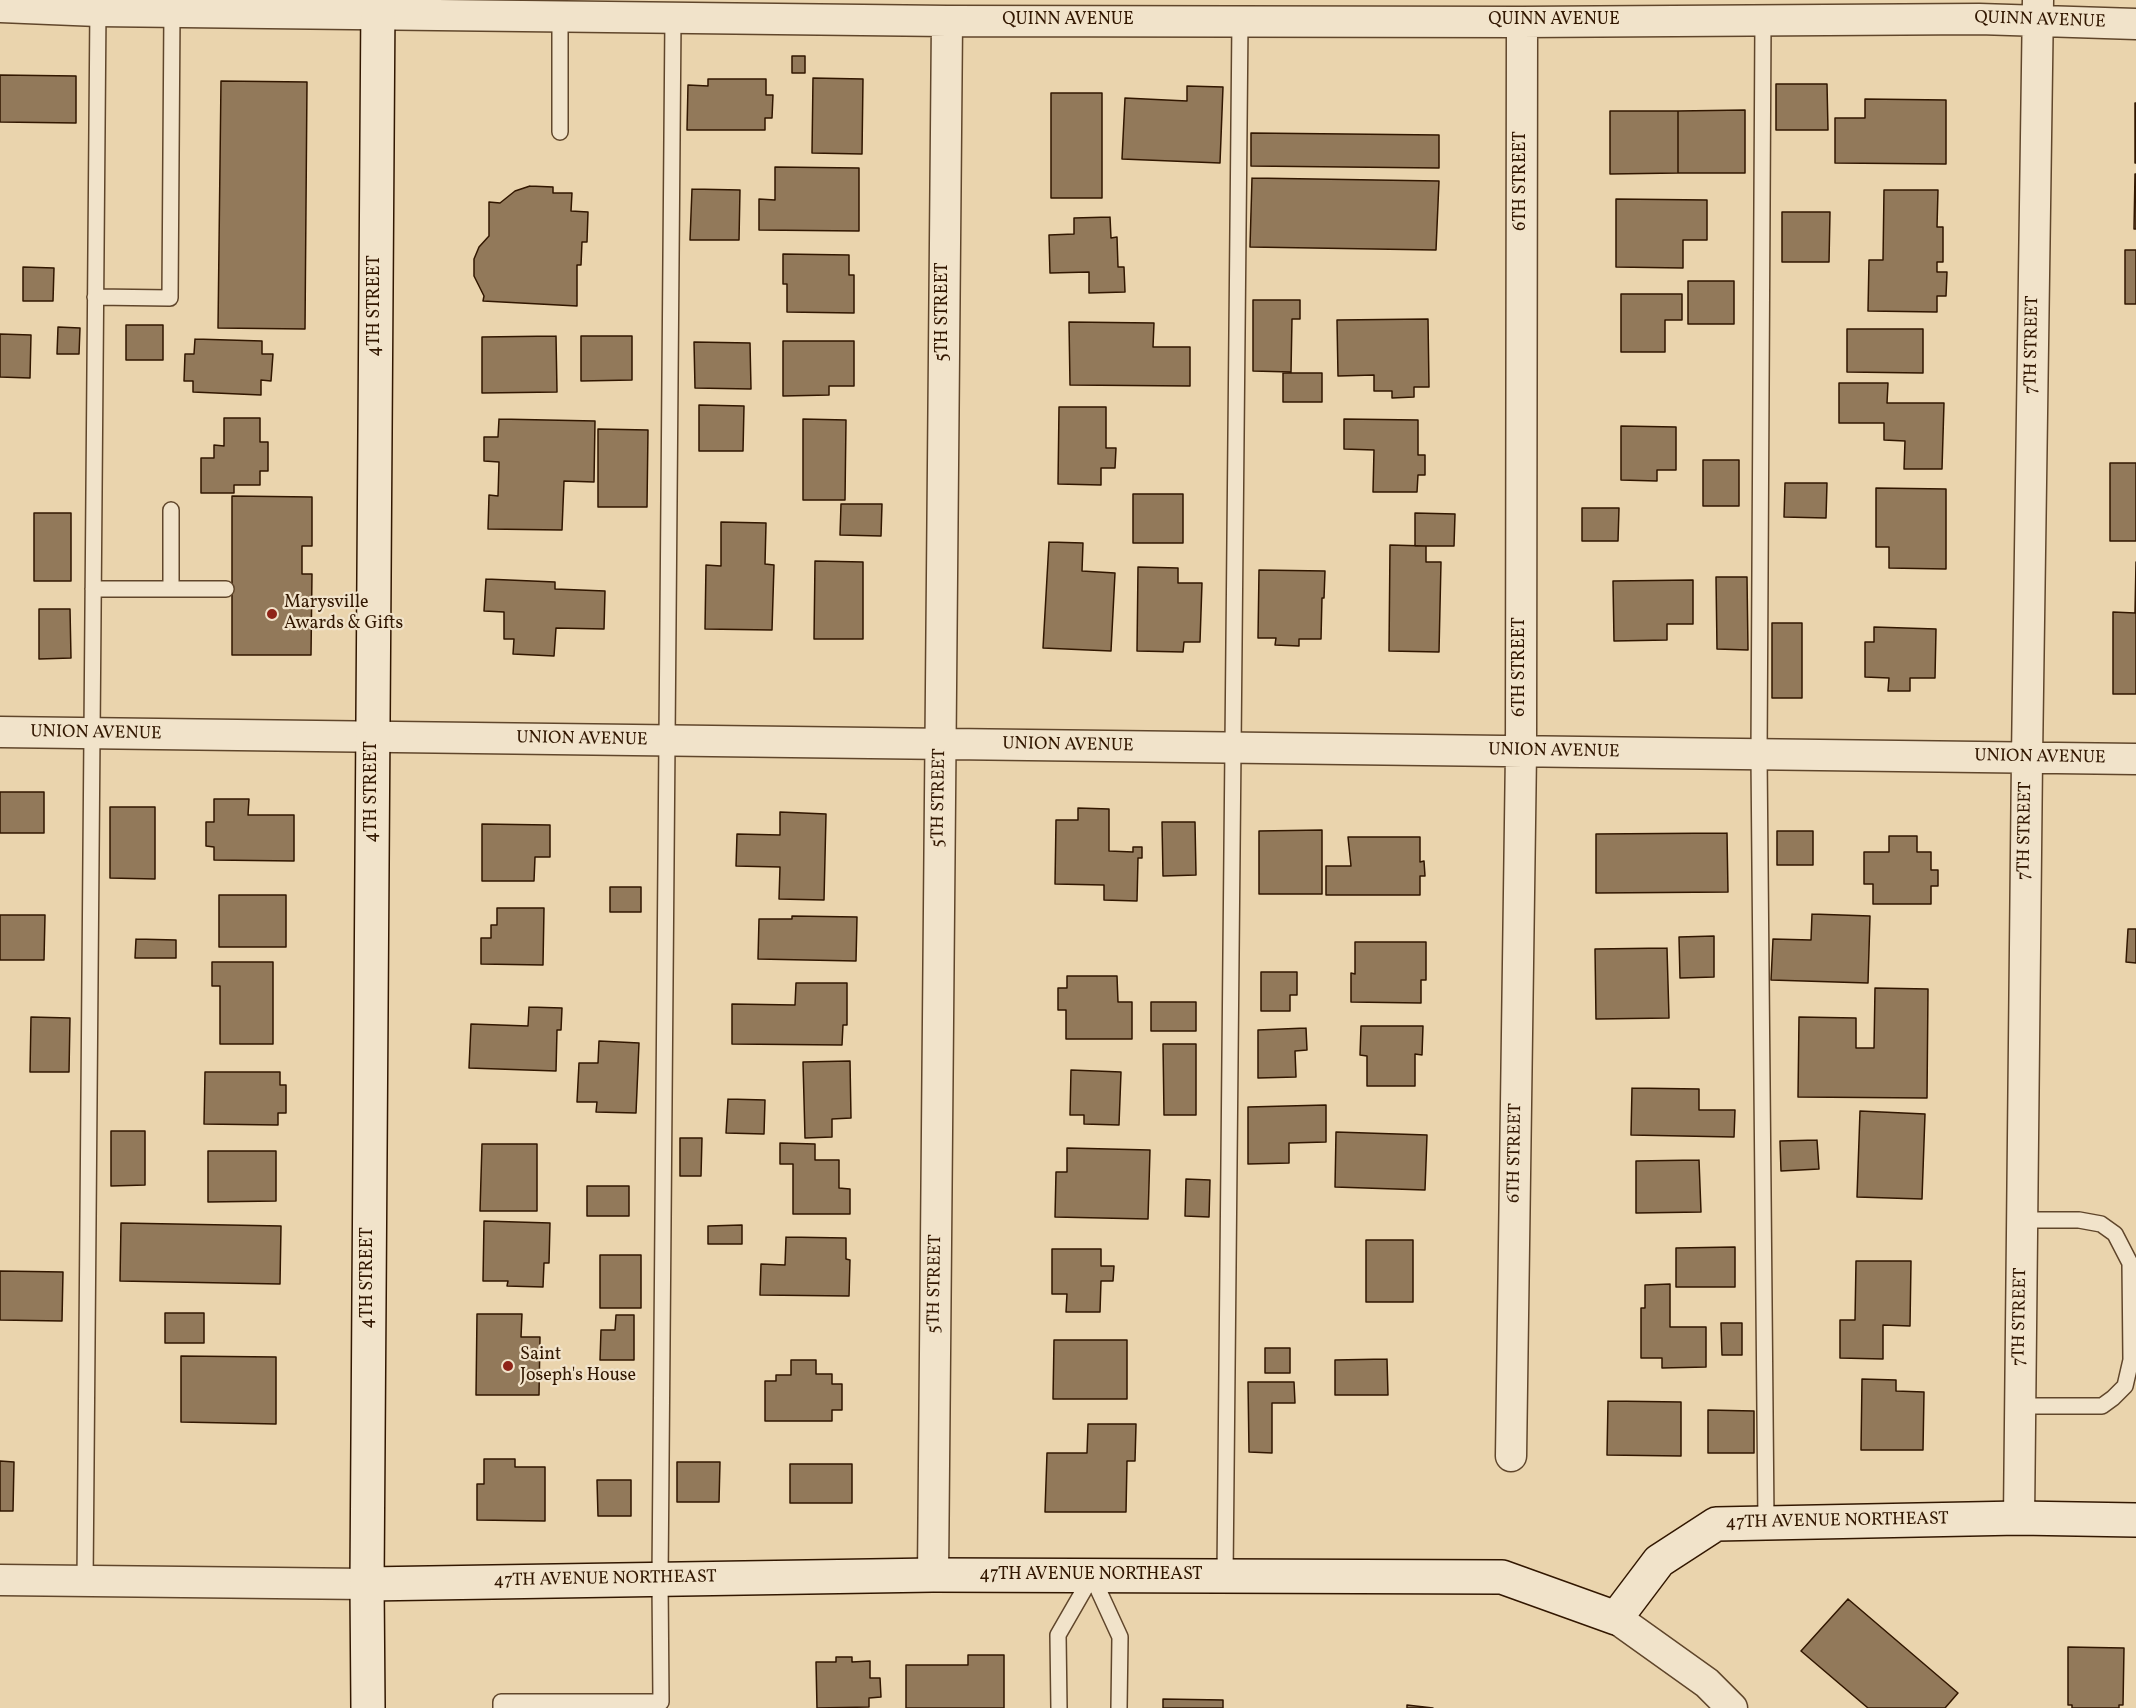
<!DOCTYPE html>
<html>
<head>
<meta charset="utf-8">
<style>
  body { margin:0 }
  canvas { display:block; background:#ead4ad }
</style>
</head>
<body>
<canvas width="2136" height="1708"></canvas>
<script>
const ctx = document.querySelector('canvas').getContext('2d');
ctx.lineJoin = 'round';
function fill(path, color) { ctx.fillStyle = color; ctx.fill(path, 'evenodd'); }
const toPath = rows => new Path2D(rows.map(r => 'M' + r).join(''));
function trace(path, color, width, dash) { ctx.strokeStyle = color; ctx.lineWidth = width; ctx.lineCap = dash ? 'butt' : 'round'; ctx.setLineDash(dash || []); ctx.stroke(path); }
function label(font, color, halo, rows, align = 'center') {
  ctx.font = font + ' Vollkorn,serif'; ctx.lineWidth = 4.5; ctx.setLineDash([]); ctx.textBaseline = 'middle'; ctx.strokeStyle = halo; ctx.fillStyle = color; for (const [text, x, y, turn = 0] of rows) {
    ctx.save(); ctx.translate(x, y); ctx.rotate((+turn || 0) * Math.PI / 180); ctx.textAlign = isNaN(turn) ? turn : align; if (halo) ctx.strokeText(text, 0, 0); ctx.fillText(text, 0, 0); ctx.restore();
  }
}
const building = toPath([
  [792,56,805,56,805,73,792,73,792,56],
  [0,75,76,76,76,123,0,122,0,75],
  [813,78,863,79,862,154,812,153,813,78],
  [708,79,766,79,766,95,773,95,772,118,765,118,765,130,687,130,688,85,708,86,708,79],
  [221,81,307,82,305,329,218,328,221,81],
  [1776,84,1827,84,1828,130,1776,130,1776,84],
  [1187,86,1223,87,1220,163,1122,159,1125,98,1187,101,1187,86],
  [1051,93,1102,93,1102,198,1051,198,1051,93],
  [1865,99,1946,100,1946,164,1835,163,1835,118,1865,118,1865,99],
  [2135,103,2136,103,2136,163,2135,163,2135,103],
  [1745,110,1745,173,1678,173,1678,111,1745,110],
  [1610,111,1678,111,1678,173,1610,174,1610,111],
  [1251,133,1439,135,1439,168,1251,166,1251,133],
  [775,167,859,168,859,231,759,230,759,199,775,200,775,167],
  [2135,174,2136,174,2136,229,2134,229,2135,174],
  [1252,178,1439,181,1436,250,1250,247,1252,178],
  [530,186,553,187,553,193,572,193,571,211,588,212,587,242,582,242,581,265,577,265,577,306,483,301,484,296,474,276,474,259,479,247,489,236,489,202,500,203,515,191,530,186],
  [692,189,740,190,739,240,690,240,692,189],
  [1884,190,1938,190,1937,227,1943,227,1943,262,1937,262,1937,272,1947,272,1946,296,1937,296,1937,312,1868,311,1869,260,1883,260,1884,190],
  [1616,199,1707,200,1707,240,1683,240,1683,268,1616,267,1616,199],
  [1782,212,1830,212,1829,262,1782,262,1782,212],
  [1110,217,1111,238,1117,237,1118,267,1124,267,1125,292,1089,293,1089,272,1050,273,1049,235,1074,234,1074,218,1110,217],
  [2125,250,2136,250,2136,304,2125,304,2125,250],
  [783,254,849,255,849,275,854,275,854,313,787,312,787,284,783,284,783,254],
  [23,267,54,268,53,301,23,301,23,267],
  [1688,281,1734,281,1734,324,1688,324,1688,281],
  [1621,294,1682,294,1682,320,1665,320,1665,352,1621,352,1621,294],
  [1253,300,1300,300,1300,319,1292,319,1291,372,1253,371,1253,300],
  [1428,319,1429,387,1414,387,1414,397,1392,398,1392,391,1374,391,1374,375,1338,376,1337,320,1428,319],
  [1069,322,1154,323,1153,347,1190,347,1190,386,1070,385,1069,322],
  [126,325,163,325,163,360,126,360,126,325],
  [58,327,80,328,79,354,57,354,58,327],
  [1847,329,1923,329,1923,373,1847,372,1847,329],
  [0,334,31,335,30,378,0,377,0,334],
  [556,336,557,392,482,393,482,337,556,336],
  [581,336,632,336,632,380,581,381,581,336],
  [195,339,262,341,262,354,273,354,271,381,261,380,261,395,193,392,193,381,184,381,185,354,194,354,195,339],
  [783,341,854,341,854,386,829,386,829,395,783,396,783,341],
  [694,342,750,343,751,389,695,388,694,342],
  [1283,373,1322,373,1322,402,1283,402,1283,373],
  [1839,383,1888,383,1887,403,1944,403,1942,469,1904,469,1905,441,1884,440,1884,423,1839,423,1839,383],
  [699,405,744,406,743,451,699,451,699,405],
  [1059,407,1106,407,1106,448,1116,448,1115,468,1101,468,1101,485,1058,484,1059,407],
  [224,418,260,418,260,442,268,442,268,471,260,471,260,485,234,485,234,493,201,493,201,458,214,458,214,445,224,446,224,418],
  [499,419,595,421,594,482,564,481,562,530,488,529,489,495,498,496,499,462,484,461,484,437,498,437,499,419],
  [803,419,846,420,845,500,803,500,803,419],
  [1344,419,1418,420,1418,455,1425,455,1425,475,1418,475,1417,492,1373,492,1374,450,1344,449,1344,419],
  [1621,426,1676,427,1676,470,1657,470,1657,481,1621,480,1621,426],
  [598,429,648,430,647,507,598,507,598,429],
  [1703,460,1739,460,1739,506,1703,506,1703,460],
  [2110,463,2136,463,2136,541,2110,541,2110,463],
  [1785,483,1827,483,1826,518,1784,517,1785,483],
  [1876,488,1946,489,1946,569,1889,568,1889,547,1876,547,1876,488],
  [1133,494,1183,494,1183,543,1133,543,1133,494],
  [232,496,312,497,312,546,302,546,302,574,312,574,311,655,232,655,232,496],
  [841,504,882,504,881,536,840,535,841,504],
  [1582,508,1619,508,1618,541,1582,541,1582,508],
  [34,513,71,513,71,581,34,581,34,513],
  [1415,513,1455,514,1454,546,1415,546,1415,513],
  [721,522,766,523,765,564,774,565,772,630,705,629,706,565,721,566,721,522],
  [1049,542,1083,543,1082,571,1115,573,1111,651,1043,648,1049,542],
  [1390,545,1426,546,1426,562,1441,562,1439,652,1389,651,1390,545],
  [815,561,863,562,863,639,814,639,815,561],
  [2136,562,2136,694,2113,694,2113,612,2135,613,2136,562],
  [1138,567,1178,568,1178,583,1202,583,1200,642,1184,642,1183,652,1137,651,1138,567],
  [1259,570,1325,571,1324,598,1322,598,1321,639,1299,639,1299,646,1275,645,1276,638,1258,638,1259,570],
  [1716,577,1747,577,1748,650,1717,649,1716,577],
  [486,579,555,582,555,589,605,591,604,629,556,628,554,656,513,654,514,639,504,639,504,612,484,611,486,579],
  [1693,580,1693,624,1667,624,1667,640,1614,641,1613,581,1693,580],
  [39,609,70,609,71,658,39,659,39,609],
  [1772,623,1802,623,1802,698,1772,698,1772,623],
  [1874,627,1936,629,1935,678,1910,678,1910,691,1888,691,1889,678,1865,677,1865,642,1874,642,1874,627],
  [0,792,44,792,44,833,0,833,0,792],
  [214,799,249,799,248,815,294,815,294,861,214,860,214,847,206,846,206,822,214,822,214,799],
  [110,807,155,807,155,879,110,878,110,807],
  [1078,808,1109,809,1109,851,1133,852,1133,847,1142,847,1142,858,1138,858,1137,901,1104,900,1104,885,1055,884,1056,820,1078,820,1078,808],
  [780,812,826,814,824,900,779,899,780,867,736,866,737,834,780,835,780,812],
  [1162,822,1195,822,1196,875,1163,876,1162,822],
  [482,824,550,825,550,857,535,857,534,881,482,881,482,824],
  [1322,830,1322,894,1259,894,1259,831,1322,830],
  [1777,831,1813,831,1813,865,1777,865,1777,831],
  [1727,833,1728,892,1596,893,1596,834,1727,833],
  [1889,836,1917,836,1917,852,1931,852,1931,870,1938,870,1938,886,1931,886,1931,904,1873,904,1873,884,1864,884,1864,852,1889,852,1889,836],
  [1348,837,1420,837,1420,862,1424,861,1425,876,1420,876,1420,895,1326,895,1326,866,1351,866,1348,837],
  [610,887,641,887,641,912,610,912,610,887],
  [219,895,286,895,286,947,219,947,219,895],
  [497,908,544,908,543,965,481,964,481,938,491,938,491,925,497,925,497,908],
  [1812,914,1870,916,1868,983,1771,980,1773,939,1811,940,1812,914],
  [0,915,45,915,44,960,0,960,0,915],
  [792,916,857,917,856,961,758,959,759,919,792,919,792,916],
  [2128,929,2136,929,2136,963,2126,962,2128,929],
  [1714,936,1714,977,1680,978,1679,937,1714,936],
  [136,939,176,940,176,958,135,958,136,939],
  [1355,942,1426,942,1426,980,1421,980,1421,1003,1351,1002,1351,973,1355,974,1355,942],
  [1667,948,1669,1018,1596,1019,1595,949,1667,948],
  [212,962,273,962,273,1044,220,1044,220,986,212,986,212,962],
  [1261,972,1297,972,1297,995,1290,995,1290,1011,1261,1011,1261,972],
  [1067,976,1117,976,1118,1002,1132,1002,1132,1039,1066,1039,1066,1010,1058,1010,1058,988,1067,988,1067,976],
  [796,983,847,983,847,1025,843,1025,842,1045,732,1044,732,1004,795,1005,796,983],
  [1875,988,1928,989,1927,1098,1798,1097,1799,1017,1856,1018,1856,1048,1874,1048,1875,988],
  [1151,1002,1196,1002,1196,1031,1151,1031,1151,1002],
  [529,1007,562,1008,561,1030,557,1030,556,1071,469,1068,471,1024,528,1026,529,1007],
  [31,1017,70,1018,69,1072,30,1072,31,1017],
  [1361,1026,1423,1026,1422,1055,1415,1054,1415,1086,1367,1086,1367,1056,1360,1055,1361,1026],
  [1306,1028,1307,1050,1295,1051,1296,1077,1258,1078,1258,1030,1306,1028],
  [599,1041,639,1043,636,1113,596,1112,597,1102,577,1102,579,1063,598,1063,599,1041],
  [1163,1044,1196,1044,1196,1115,1164,1115,1163,1044],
  [850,1061,851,1118,832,1119,832,1137,805,1138,803,1062,850,1061],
  [1071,1070,1121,1072,1119,1125,1084,1124,1084,1115,1070,1115,1071,1070],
  [205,1072,280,1072,280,1085,286,1085,286,1113,278,1113,278,1125,204,1124,205,1072],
  [1632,1088,1699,1089,1699,1110,1735,1110,1734,1137,1631,1135,1632,1088],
  [728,1099,765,1100,764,1134,726,1133,728,1099],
  [1326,1105,1326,1142,1289,1143,1289,1163,1248,1164,1248,1107,1326,1105],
  [1860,1111,1925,1114,1922,1199,1857,1197,1860,1111],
  [111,1131,145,1131,145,1185,111,1186,111,1131],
  [1336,1132,1427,1135,1425,1190,1335,1187,1336,1132],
  [680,1138,702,1138,701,1176,680,1176,680,1138],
  [1817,1140,1819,1169,1781,1171,1780,1141,1817,1140],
  [780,1143,815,1144,815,1160,839,1160,839,1188,850,1189,850,1214,793,1214,793,1164,780,1164,780,1143],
  [482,1144,537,1144,537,1211,480,1211,482,1144],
  [1067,1148,1150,1150,1148,1219,1055,1217,1056,1172,1067,1172,1067,1148],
  [208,1151,276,1151,276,1201,208,1202,208,1151],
  [1699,1160,1701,1212,1636,1213,1636,1161,1699,1160],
  [1186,1179,1210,1180,1209,1217,1185,1216,1186,1179],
  [587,1186,629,1186,629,1216,587,1216,587,1186],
  [484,1221,550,1223,549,1263,544,1263,543,1287,507,1286,508,1281,483,1281,484,1221],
  [121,1223,281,1226,280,1284,120,1281,121,1223],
  [742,1225,742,1244,708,1244,708,1226,742,1225],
  [786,1237,846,1238,846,1259,850,1260,849,1296,760,1295,761,1264,785,1265,786,1237],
  [1366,1240,1413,1240,1413,1302,1366,1302,1366,1240],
  [1735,1247,1735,1287,1676,1287,1676,1248,1735,1247],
  [1052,1249,1101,1249,1101,1266,1114,1266,1113,1281,1101,1281,1100,1312,1066,1312,1067,1294,1052,1294,1052,1249],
  [600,1255,641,1255,641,1308,600,1308,600,1255],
  [1856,1261,1911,1261,1910,1326,1883,1325,1883,1359,1840,1358,1840,1320,1855,1320,1856,1261],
  [0,1271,63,1272,62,1321,0,1320,0,1271],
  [1670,1284,1670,1327,1706,1327,1706,1367,1662,1368,1662,1358,1641,1358,1641,1308,1645,1308,1645,1285,1670,1284],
  [165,1313,204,1313,204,1343,165,1343,165,1313],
  [477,1314,522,1314,521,1337,540,1337,539,1395,476,1395,477,1314],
  [616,1315,634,1315,634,1360,600,1360,601,1330,615,1330,616,1315],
  [1721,1323,1742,1323,1742,1355,1722,1355,1721,1323],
  [1054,1340,1127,1340,1127,1399,1053,1399,1054,1340],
  [1265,1348,1290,1348,1290,1373,1265,1373,1265,1348],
  [181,1356,276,1357,276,1424,181,1422,181,1356],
  [1387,1359,1388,1395,1335,1395,1335,1360,1387,1359],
  [791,1360,816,1360,816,1374,832,1374,832,1384,842,1384,842,1410,832,1410,832,1421,765,1421,765,1381,776,1381,776,1375,791,1375,791,1360],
  [1862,1379,1896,1380,1896,1391,1924,1392,1923,1450,1861,1450,1862,1379],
  [1248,1382,1294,1382,1295,1403,1272,1403,1272,1453,1249,1452,1248,1382],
  [1608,1401,1681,1402,1681,1456,1607,1455,1608,1401],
  [1708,1410,1754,1411,1754,1453,1708,1453,1708,1410],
  [1088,1424,1136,1424,1135,1461,1127,1461,1126,1512,1045,1512,1047,1453,1087,1453,1088,1424],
  [484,1459,515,1459,515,1467,545,1467,545,1521,477,1520,477,1484,484,1484,484,1459],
  [0,1461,14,1462,13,1511,0,1511,0,1461],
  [677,1462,720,1462,719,1502,677,1502,677,1462],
  [790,1464,852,1464,852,1503,790,1503,790,1464],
  [597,1480,631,1480,631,1516,598,1516,597,1480],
  [1848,1599,1958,1693,1945,1708,1868,1708,1801,1651,1848,1599],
  [2068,1647,2124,1648,2123,1705,2119,1705,2119,1708,2072,1708,2072,1705,2068,1705,2068,1647],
  [968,1655,1004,1655,1004,1708,906,1708,906,1665,968,1665,968,1655],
  [836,1657,852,1657,852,1662,870,1661,870,1678,880,1678,881,1697,869,1698,869,1707,817,1708,816,1662,836,1662,836,1657],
  [1163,1699,1223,1700,1223,1708,1163,1708,1163,1699],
  [1407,1705,1433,1708,1407,1708,1407,1705]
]);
fill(building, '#92795a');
trace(building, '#321700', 1.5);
const lane = toPath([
  [560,15,560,132],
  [1763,20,1759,755,1766,1522],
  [95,297,170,298,172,11],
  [171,510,171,589],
  [93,589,226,589],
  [2020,1406,2102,1406,2113,1398,2125,1386,2131,1360,2130,1263,2115,1234,2101,1224,2079,1220,2022,1220],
  [1092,1576,1120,1637,1119,1708],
  [1225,1576,1240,21],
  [85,1581,98,6],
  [501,1708,501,1702,661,1702,660,1579,673,18],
  [1059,1708,1058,1635,1092,1576]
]);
const street = toPath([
  [0,7,98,11,947,21,1522,22,1979,19,2136,24],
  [0,732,2136,759],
  [1511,1456,1521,752,1522,22],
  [2019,1518,2027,758,2038,0],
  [933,1575,947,21],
  [0,1580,367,1584],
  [1616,1618,1707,1683,1732,1708]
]);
const secondary = toPath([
  [367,1584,933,1575,1502,1577,1616,1618,1659,1561,1716,1524,2019,1518,2136,1520],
  [368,1708,367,1584,378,0]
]);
trace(lane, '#60462b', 18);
trace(street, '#60462b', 33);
trace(secondary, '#321700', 36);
trace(lane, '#f1e3ca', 15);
trace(street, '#f1e3ca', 30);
trace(secondary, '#f1e3ca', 33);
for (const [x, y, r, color] of [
  [272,614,6,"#8f2418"],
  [508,1366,6,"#8f2418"]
]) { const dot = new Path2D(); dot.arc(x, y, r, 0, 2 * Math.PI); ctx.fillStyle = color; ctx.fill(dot); trace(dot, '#f1e3ca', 2); }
label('18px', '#321700', '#f1e3ca', [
  ["QUINN AVENUE",1068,21],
  ["QUINN AVENUE",1554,21],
  ["QUINN AVENUE",2040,21,2],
  ["6TH STREET",1522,181,-90],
  ["4TH STREET",376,306,-90],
  ["5TH STREET",944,312,-90],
  ["7TH STREET",2033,345,-89],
  ["6TH STREET",1521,667,-90],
  ["UNION AVENUE",96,734,1],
  ["UNION AVENUE",582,740,1],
  ["UNION AVENUE",1068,746,1],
  ["UNION AVENUE",1554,752,1],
  ["UNION AVENUE",2040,758,1],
  ["4TH STREET",373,792,-90],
  ["5TH STREET",940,798,-89],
  ["7TH STREET",2026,831,-89],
  ["6TH STREET",1516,1153,-89],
  ["4TH STREET",369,1278,-90],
  ["5TH STREET",936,1284,-89],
  ["7TH STREET",2021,1317,-89],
  ["47TH AVENUE NORTHEAST",1837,1522,-1],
  ["47TH AVENUE NORTHEAST",1091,1576],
  ["47TH AVENUE NORTHEAST",605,1580,-1]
]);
label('18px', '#321700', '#f1e3ca', [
  ["Marysville",284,604],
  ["Awards & Gifts",284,625],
  ["Saint",520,1356],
  ["Joseph's House",520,1377]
], 'left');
</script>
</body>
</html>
